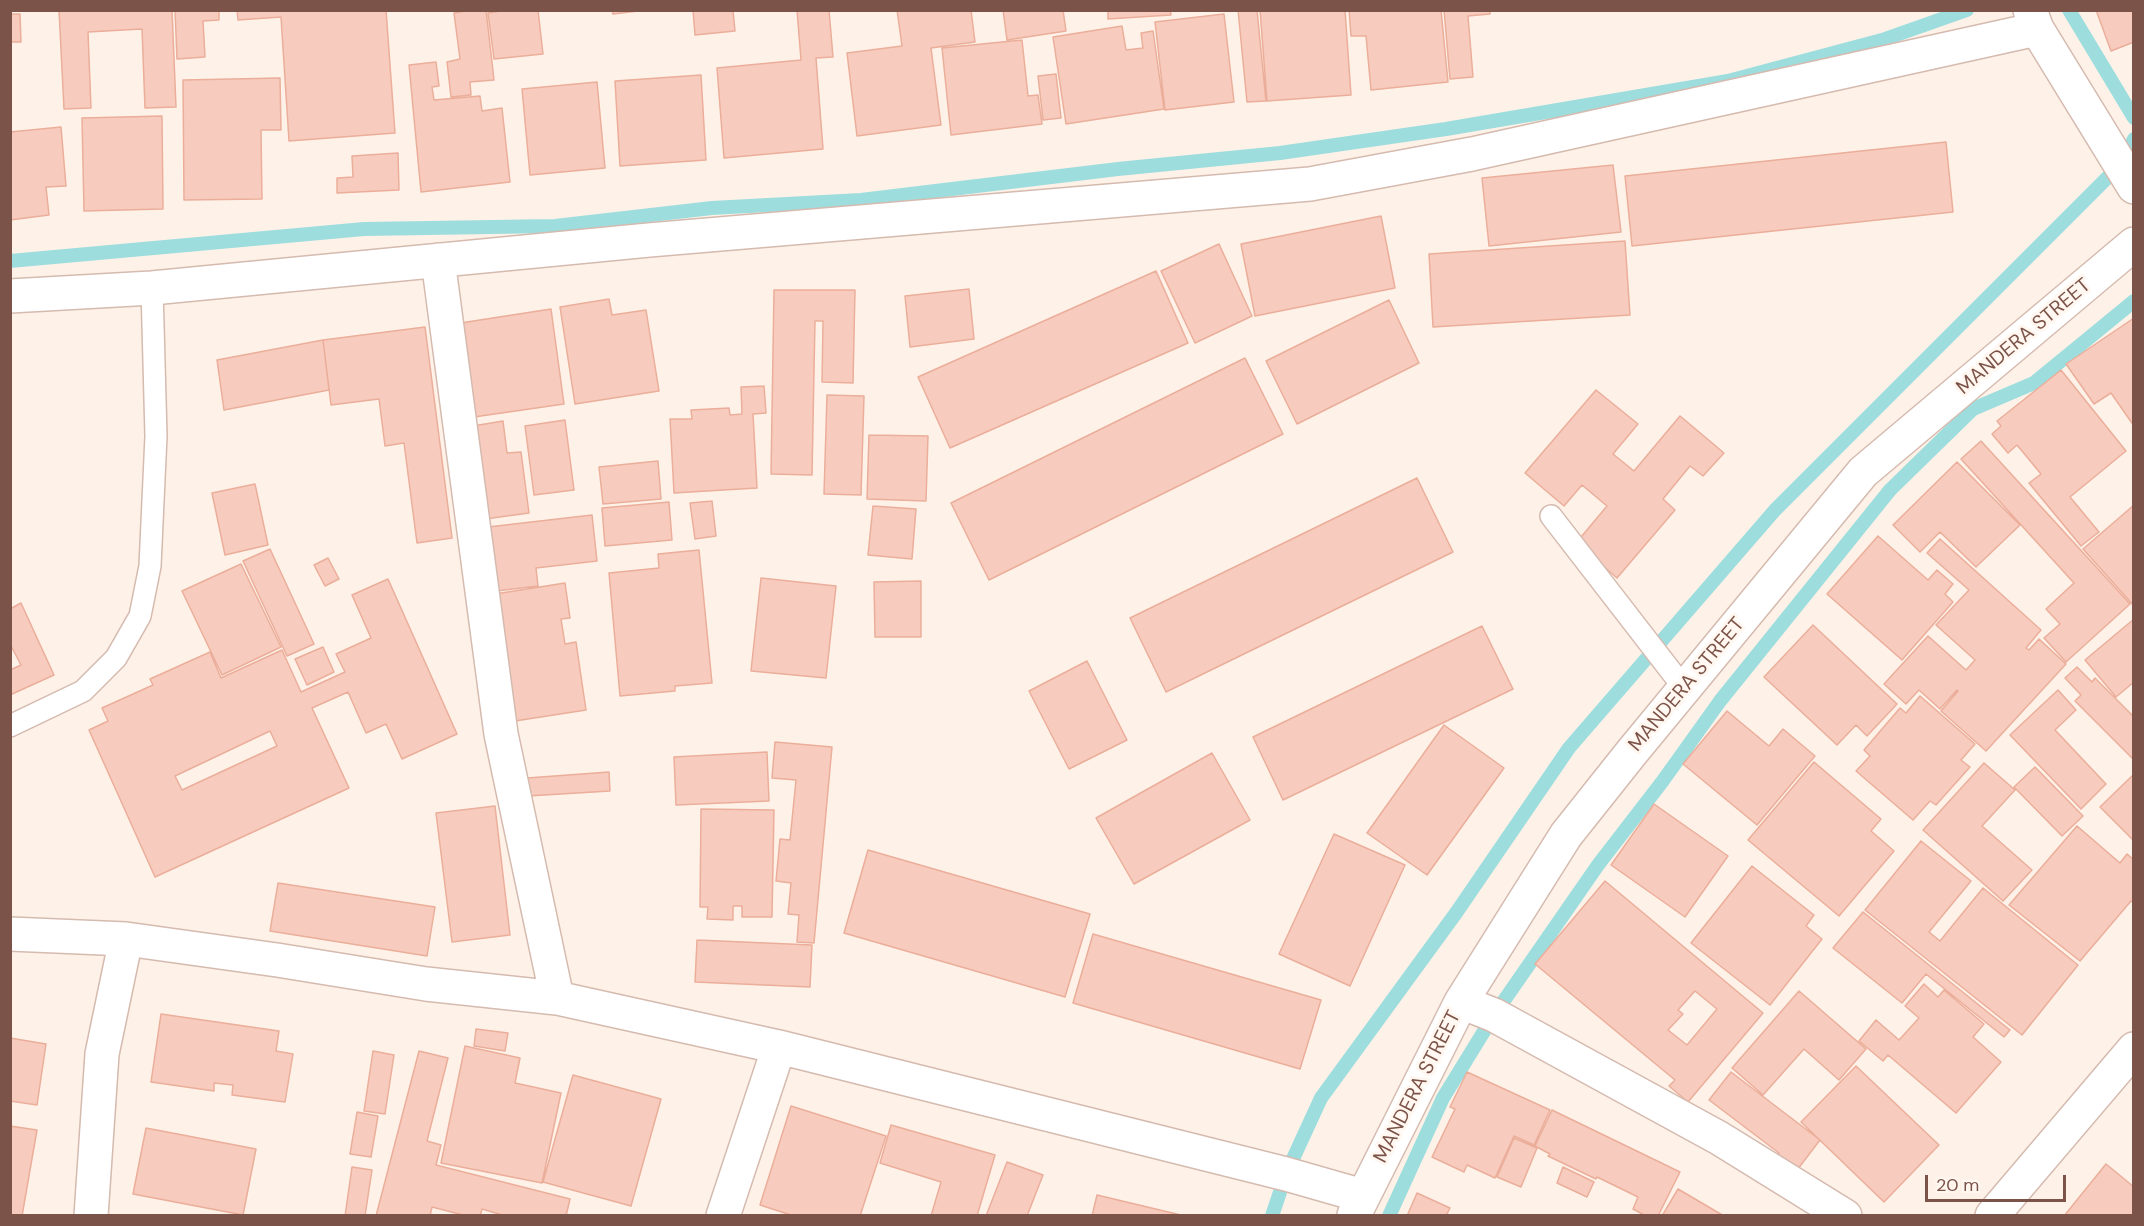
<!DOCTYPE html>
<html>
<head>
<meta charset="utf-8">
<style>
  body { margin:0 }
  #map { position:relative; width:2144px; height:1226px; overflow:hidden; background:#fef2e8; font-family:"DM Sans",sans-serif }
  canvas { display:block }
  .frame { position:absolute; inset:0; border:12px solid #7c5348; pointer-events:none }
  .scale { position:absolute; left:1925px; top:1175px; width:141px; height:27px; box-sizing:border-box; border:3px solid #7c5348; border-top:0; padding-left:8px; font-size:18px; line-height:21px; white-space:nowrap; color:#7c5348; -webkit-text-stroke:4px #fff7f0; paint-order:stroke }
</style>
</head>
<body>
<div id="map">
<canvas width="2144" height="1226"></canvas>
<div class="frame"></div>
<div class="scale">20 m</div>
</div>
<script>
const ctx = document.querySelector('canvas').getContext('2d');
ctx.lineJoin = 'round';
const toPath = rows => new Path2D(rows.map(r => 'M' + r).join(''));
function trace(path, color, width, dash) { ctx.strokeStyle = color; ctx.lineWidth = width; ctx.lineCap = dash ? 'butt' : 'round'; ctx.setLineDash(dash || []); ctx.stroke(path); }
function fill(path, color) { ctx.fillStyle = color; ctx.fill(path, 'evenodd'); }
function label(font, color, halo, rows, align = 'center') {
  ctx.font = font + ' "DM Sans",sans-serif'; ctx.lineWidth = 6; ctx.setLineDash([]); ctx.textBaseline = 'middle'; ctx.strokeStyle = halo; ctx.fillStyle = color; for (const [text, x, y, turn = 0] of rows) {
    ctx.save(); ctx.translate(x, y); ctx.rotate((+turn || 0) * Math.PI / 180); ctx.textAlign = isNaN(turn) ? turn : align; if (halo) ctx.strokeText(text, 0, 0); ctx.fillText(text, 0, 0); ctx.restore();
  }
}
trace(toPath([
  [2069,10,2134,118],
  [10,261,364,229,555,226,712,208,861,200,1118,169,1280,153,1446,129,1728,81,1882,40,1967,10],
  [1272,1216,1286,1174,1321,1098,1456,913,1569,748,1775,510,2120,165,2134,139],
  [1389,1216,1443,1098,1494,1015,1598,865,1662,782,1720,701,1890,490,1973,409,2034,383,2134,301]
]), '#9eddde', 14);
const building = toPath([
  [59,10,172,10,176,107,145,108,142,29,88,32,91,108,64,109,59,10],
  [175,10,219,10,219,20,203,21,205,57,177,59,175,10],
  [237,10,386,10,395,133,289,141,281,17,238,20,237,10],
  [471,10,486,10,494,80,470,82,471,95,451,97,447,62,460,59,454,13,471,10],
  [506,10,538,10,543,54,494,59,488,13,506,10],
  [612,10,647,10,613,14,612,10],
  [693,10,733,10,735,31,695,35,693,10],
  [797,10,829,10,833,57,816,58,823,149,724,158,717,68,801,60,797,10],
  [897,10,971,10,975,42,931,48,941,125,857,136,847,53,902,46,897,10],
  [1003,10,1063,10,1066,31,1007,40,1003,10],
  [1108,10,1170,10,1171,15,1108,19,1108,10],
  [1238,10,1257,10,1266,101,1247,102,1238,10],
  [1260,10,1345,10,1351,95,1267,101,1260,10],
  [1349,10,1441,10,1448,82,1371,90,1366,36,1351,36,1349,10],
  [1444,10,1490,10,1490,14,1468,16,1473,77,1450,79,1444,10],
  [2096,10,2134,10,2134,42,2111,51,2096,10],
  [10,14,20,14,21,42,10,42,10,14],
  [1224,14,1234,102,1165,110,1155,22,1224,14],
  [1122,26,1126,50,1143,48,1141,33,1153,31,1164,109,1066,124,1053,37,1122,26],
  [1022,40,1028,96,1038,95,1042,124,951,135,942,48,1022,40],
  [436,62,439,86,432,87,434,100,480,96,482,111,502,108,510,182,421,192,409,65,436,62],
  [1056,74,1061,118,1043,120,1038,76,1056,74],
  [701,75,706,160,620,166,615,81,701,75],
  [280,78,281,130,261,130,262,199,184,200,183,80,280,78],
  [597,82,605,168,530,175,522,89,597,82],
  [162,116,163,209,84,211,82,118,162,116],
  [61,127,66,186,46,187,49,215,10,220,10,132,61,127],
  [1946,142,1953,212,1632,246,1625,176,1946,142],
  [398,153,399,190,337,193,337,178,353,177,352,156,398,153],
  [1613,165,1621,232,1489,246,1482,178,1613,165],
  [1381,216,1395,288,1255,316,1241,244,1381,216],
  [1625,241,1630,315,1433,327,1429,254,1625,241],
  [1219,244,1252,316,1195,343,1161,271,1219,244],
  [1156,271,1188,343,950,448,918,377,1156,271],
  [969,289,974,339,910,347,905,296,969,289],
  [774,290,855,290,853,383,822,382,823,321,815,321,812,475,771,474,774,290],
  [609,299,612,315,646,310,659,391,575,404,560,307,609,299],
  [1389,300,1419,363,1297,424,1266,361,1389,300],
  [551,309,564,404,467,418,454,324,551,309],
  [2134,318,2134,426,2111,393,2094,404,2066,364,2134,318],
  [425,327,452,538,417,543,404,443,385,446,379,399,331,405,323,340,425,327],
  [323,340,329,390,224,410,217,360,323,340],
  [1245,358,1283,434,989,580,951,503,1245,358],
  [2061,370,2126,451,2070,497,2099,532,2081,546,2029,483,2041,474,2017,445,2008,453,1992,434,2001,426,1997,421,2061,370],
  [764,386,766,413,753,414,757,488,674,493,670,419,692,419,691,410,729,408,730,415,742,414,741,387,764,386],
  [1596,390,1638,424,1613,454,1634,471,1680,416,1724,453,1703,476,1690,466,1663,499,1675,510,1617,578,1576,543,1607,506,1582,485,1564,506,1525,473,1596,390],
  [827,395,864,396,861,495,824,494,827,395],
  [565,420,574,490,534,495,525,426,565,420],
  [503,421,507,453,521,452,529,513,485,519,473,426,503,421],
  [869,435,928,436,926,501,867,499,869,435],
  [1981,441,2130,604,2066,662,2044,638,2060,624,2046,609,2074,583,1961,459,1981,441],
  [658,461,661,499,603,504,599,467,658,461],
  [1957,462,2020,525,1976,567,1940,532,1920,552,1893,525,1957,462],
  [1417,478,1453,552,1166,692,1130,618,1417,478],
  [255,484,268,545,225,555,212,493,255,484],
  [712,501,716,536,695,539,690,503,712,501],
  [669,502,672,540,605,546,602,508,669,502],
  [2134,505,2134,606,2083,549,2134,505],
  [873,506,916,509,912,559,868,555,873,506],
  [592,515,597,561,536,568,538,586,496,591,488,527,592,515],
  [1878,536,1928,580,1937,570,1953,584,1945,594,1953,602,1902,660,1827,594,1878,536],
  [1940,539,2041,630,2026,648,2029,650,2039,639,2066,664,1986,751,1941,711,1958,691,1957,690,1940,709,1919,690,1906,704,1884,684,1928,636,1966,670,1975,660,1936,625,1969,590,1927,553,1940,539],
  [270,549,314,644,287,656,243,561,270,549],
  [699,550,712,683,675,686,675,691,620,696,609,573,659,568,658,554,699,550],
  [328,558,339,579,325,586,314,565,328,558],
  [241,564,281,647,222,675,182,591,241,564],
  [761,578,836,586,826,678,751,671,761,578],
  [388,579,457,734,402,759,386,724,366,733,348,692,312,708,349,788,155,877,89,730,108,721,102,708,153,685,150,679,210,652,221,678,282,650,301,692,345,672,336,654,371,638,352,595,388,579],
  [270,731,277,746,182,790,175,776,270,731],
  [921,581,921,637,875,637,874,582,921,581],
  [565,583,570,618,561,619,565,644,576,642,586,710,515,721,495,594,565,583],
  [21,603,54,675,10,695,10,670,21,665,10,644,10,609,21,603],
  [2134,619,2134,682,2116,697,2085,660,2134,619],
  [1813,625,1897,704,1867,736,1856,725,1837,745,1764,677,1813,625],
  [1482,626,1513,689,1283,800,1253,737,1482,626],
  [323,647,334,672,307,685,295,659,323,647],
  [1087,661,1127,740,1069,769,1029,691,1087,661],
  [2077,667,2092,682,2095,678,2134,717,2134,760,2075,701,2081,695,2065,678,2077,667],
  [2058,690,2076,710,2055,730,2106,784,2081,809,2010,735,2058,690],
  [1920,696,1975,744,1961,760,1970,767,1936,805,1930,801,1913,820,1856,771,1870,756,1864,750,1900,708,1906,713,1920,696],
  [1727,711,1769,746,1783,729,1815,756,1757,825,1683,764,1727,711],
  [1444,725,1504,768,1427,875,1367,833,1444,725],
  [775,742,832,747,814,943,797,942,799,915,788,914,791,883,776,881,780,839,790,840,796,780,772,778,775,742],
  [767,752,769,801,676,805,674,757,767,752],
  [1212,753,1250,820,1134,884,1096,818,1212,753],
  [1814,762,1881,819,1871,831,1894,851,1839,916,1748,840,1814,762],
  [1984,763,2015,790,1982,826,2032,870,2003,901,1923,830,1984,763],
  [2035,767,2083,816,2062,836,2014,787,2035,767],
  [609,772,610,791,528,796,527,778,609,772],
  [2134,774,2134,841,2100,807,2134,774],
  [1654,804,1728,856,1685,917,1611,865,1654,804],
  [495,806,510,935,452,942,436,813,495,806],
  [701,809,774,810,772,917,742,917,742,906,733,906,733,920,707,919,708,907,700,907,701,809],
  [2077,826,2120,863,2127,854,2134,860,2134,903,2131,901,2080,961,2009,905,2077,826],
  [1334,834,1405,865,1350,986,1279,954,1334,834],
  [1921,841,1971,881,1929,932,1940,941,1983,888,2078,965,2022,1035,1865,910,1921,841],
  [868,850,1090,914,1065,997,844,933,868,850],
  [1752,866,1814,915,1806,926,1822,939,1770,1005,1691,943,1752,866],
  [1605,881,1763,1013,1688,1102,1669,1086,1675,1080,1535,964,1605,881],
  [1695,991,1717,1009,1687,1045,1668,1030,1683,1014,1678,1010,1695,991],
  [278,883,435,907,427,956,270,931,278,883],
  [1863,912,2010,1030,2004,1037,1926,974,1902,1003,1833,948,1863,912],
  [1093,934,1321,1000,1300,1069,1073,1003,1093,934],
  [697,940,812,945,810,987,695,982,697,940],
  [1924,984,1938,997,1944,990,1984,1024,1973,1037,2001,1062,1956,1113,1888,1055,1883,1061,1859,1041,1876,1020,1899,1040,1919,1018,1905,1006,1924,984],
  [1799,991,1866,1049,1839,1080,1804,1049,1763,1095,1732,1068,1799,991],
  [161,1014,279,1031,276,1051,293,1054,285,1102,232,1095,233,1085,214,1083,214,1091,151,1082,161,1014],
  [476,1029,508,1033,505,1051,474,1046,476,1029],
  [10,1038,46,1044,37,1105,10,1101,10,1038],
  [465,1046,520,1058,515,1083,561,1093,542,1183,441,1163,465,1046],
  [373,1051,394,1055,385,1114,364,1111,373,1051],
  [419,1051,448,1058,427,1141,441,1145,436,1165,570,1199,566,1216,506,1216,482,1209,480,1216,467,1216,432,1207,430,1216,376,1216,419,1051],
  [1856,1066,1939,1145,1884,1202,1801,1122,1856,1066],
  [1467,1072,1550,1110,1534,1145,1514,1136,1495,1178,1467,1165,1464,1172,1432,1157,1455,1109,1450,1107,1467,1072],
  [1731,1072,1820,1140,1791,1178,1772,1163,1779,1153,1709,1100,1731,1072],
  [573,1075,661,1099,631,1206,543,1182,573,1075],
  [791,1106,886,1136,860,1216,794,1216,760,1205,791,1106],
  [1552,1110,1680,1172,1658,1216,1646,1216,1633,1209,1638,1197,1597,1177,1596,1179,1548,1156,1550,1154,1535,1146,1552,1110],
  [357,1112,378,1116,371,1157,350,1154,357,1112],
  [891,1125,995,1155,977,1216,931,1216,941,1182,880,1163,891,1125],
  [10,1126,37,1130,22,1216,10,1216,10,1126],
  [146,1128,256,1149,243,1215,133,1194,146,1128],
  [1514,1138,1537,1148,1521,1187,1497,1177,1514,1138],
  [1007,1162,1043,1175,1027,1216,986,1216,1007,1162],
  [2106,1164,2134,1187,2134,1216,2064,1216,2106,1164],
  [352,1167,372,1170,365,1216,345,1216,352,1167],
  [1563,1167,1594,1182,1587,1197,1557,1183,1563,1167],
  [1678,1189,1724,1216,1662,1216,1678,1189],
  [1417,1193,1450,1208,1446,1216,1407,1216,1417,1193],
  [1097,1195,1185,1216,1092,1216,1097,1195]
]);
fill(building, '#f7cbbd');
trace(building, '#ebae9b', 1.5);
const lane = toPath([
  [1551,516,1684,688],
  [10,726,83,691,116,658,140,616,150,566,156,436,152,288]
]);
const street = toPath([
  [2030,10,2037,29,2134,187],
  [438,260,501,734,557,998],
  [10,296,152,288,649,240,1310,184,1472,154,2037,29],
  [10,934,126,939,277,960,426,984,557,998,779,1047,1286,1174,1363,1196],
  [1461,1002,1494,1015,1719,1138,1845,1216],
  [1354,1215,1461,1002,1566,835,1632,752,1863,472,2134,244],
  [91,1216,102,1054,126,939],
  [723,1216,779,1047],
  [1992,1216,2134,1049]
]);
trace(lane, '#d5baaf', 24);
trace(street, '#d5baaf', 36);
trace(lane, '#fff', 21);
trace(street, '#fff', 33);
label('20px', '#7c5348', '#fff7f0', [
  ["MANDERA STREET",2024,337,-40],
  ["MANDERA STREET",1687,685,-50],
  ["MANDERA STREET",1418,1087,-63]
]);
</script>
</body>
</html>
